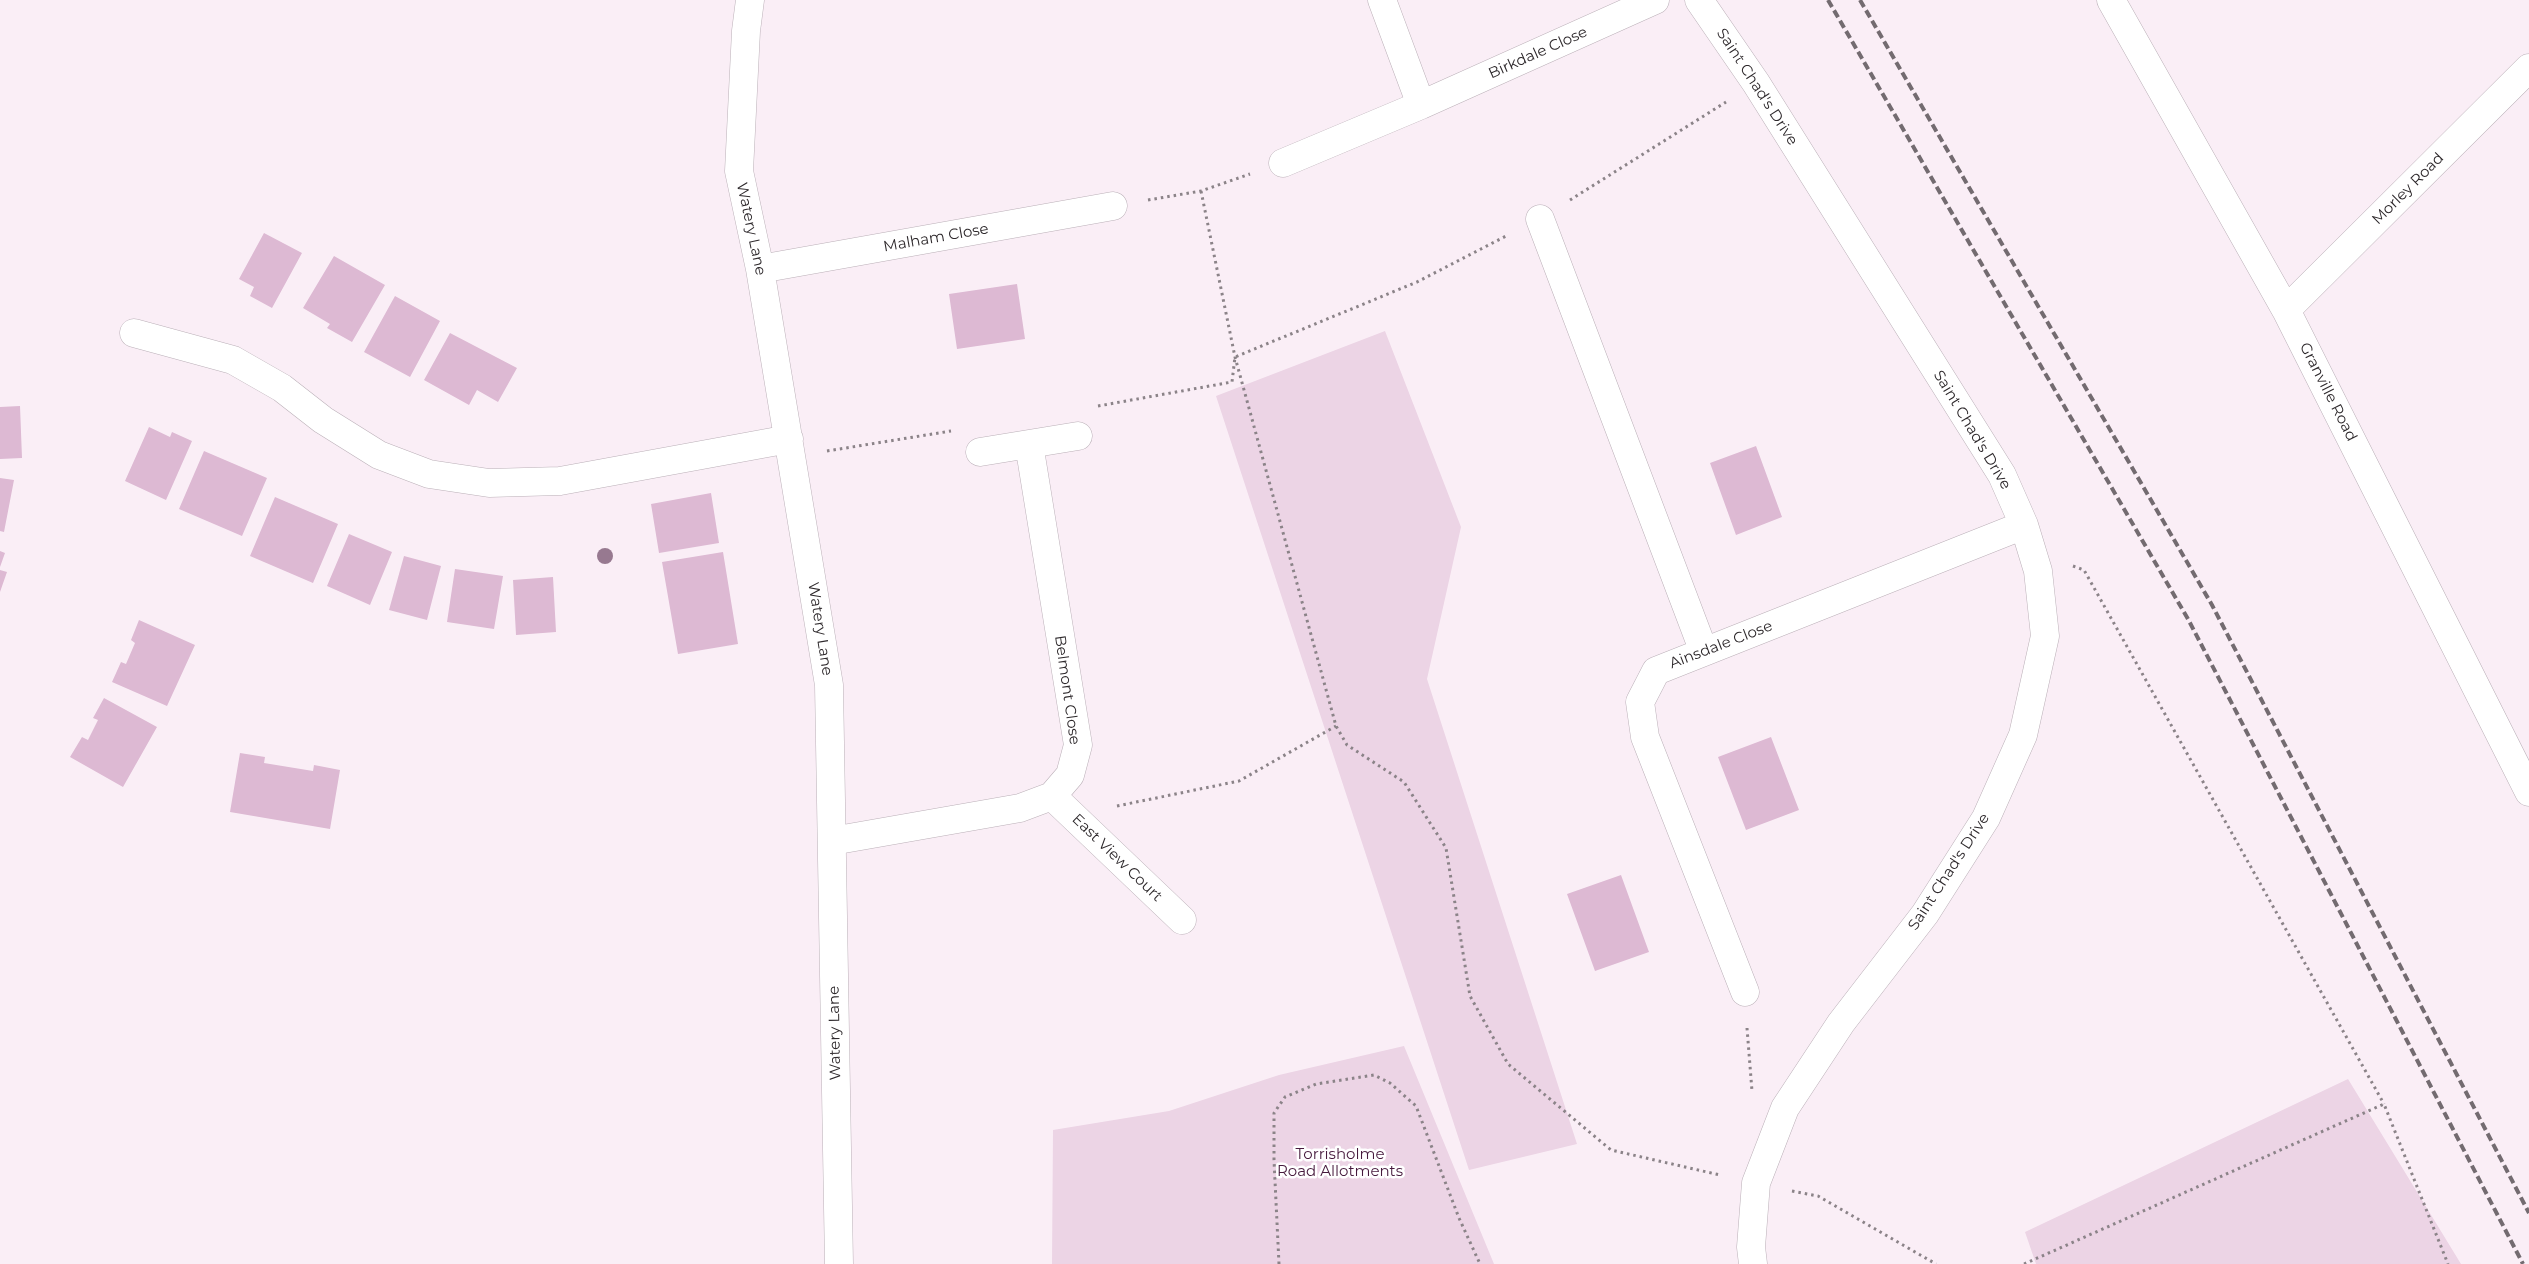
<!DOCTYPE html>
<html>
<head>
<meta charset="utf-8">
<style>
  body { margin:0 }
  canvas { display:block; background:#faeef6 }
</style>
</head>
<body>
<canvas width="2529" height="1264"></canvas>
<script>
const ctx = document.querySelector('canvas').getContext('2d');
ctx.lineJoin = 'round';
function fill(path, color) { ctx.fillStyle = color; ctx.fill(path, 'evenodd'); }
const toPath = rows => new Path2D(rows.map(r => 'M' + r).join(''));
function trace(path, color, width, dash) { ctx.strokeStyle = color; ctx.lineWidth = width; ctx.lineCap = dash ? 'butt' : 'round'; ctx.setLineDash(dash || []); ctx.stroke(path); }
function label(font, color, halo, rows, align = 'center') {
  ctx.font = font + ' Montserrat,sans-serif'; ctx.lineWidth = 5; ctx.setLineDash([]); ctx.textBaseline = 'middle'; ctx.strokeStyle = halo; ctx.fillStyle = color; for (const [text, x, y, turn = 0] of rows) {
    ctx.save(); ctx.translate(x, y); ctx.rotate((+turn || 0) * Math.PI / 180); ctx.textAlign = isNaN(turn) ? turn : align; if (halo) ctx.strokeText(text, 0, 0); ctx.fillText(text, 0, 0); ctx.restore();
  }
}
fill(toPath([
  [1385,331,1461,527,1427,679,1577,1144,1469,1170,1216,396],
  [1404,1046,1494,1264,1052,1264,1053,1130,1169,1111,1279,1075],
  [2348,1079,2461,1264,2036,1264,2025,1232]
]), '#ecd4e5');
fill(toPath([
  [264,233,302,253,272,308,250,296,254,287,239,279],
  [334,256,385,285,352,342,327,328,330,324,303,308],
  [1017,284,1025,339,957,349,949,294],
  [395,296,440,321,410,377,364,352],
  [450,333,517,368,498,402,477,390,469,405,424,380],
  [20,406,22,458,0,459,0,407],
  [149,427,170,437,172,432,192,441,166,500,125,481],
  [1756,446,1782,517,1736,535,1710,463],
  [204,451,267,478,242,536,179,509],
  [0,478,14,480,4,532,0,531],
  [711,493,719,543,659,553,651,504],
  [275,497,338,524,313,583,250,556],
  [349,534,392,552,370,605,327,586],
  [0,551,5,553,0,567],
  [723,552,738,644,678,654,662,562],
  [404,556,441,566,427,620,389,610],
  [455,569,503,576,494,629,447,622],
  [0,570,7,572,0,592],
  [553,577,556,632,516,635,513,580],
  [139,620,195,645,167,706,112,682,121,662,126,664,135,643,131,640],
  [104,698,157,727,123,787,70,757,82,737,88,740,98,720,93,718],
  [1771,737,1799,810,1746,830,1718,757],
  [240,753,265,757,264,763,313,771,314,765,340,770,330,829,230,812],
  [1621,875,1649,952,1595,971,1567,894]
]), '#ddb9d3');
const minor = toPath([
  [750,0,746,31,739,171,760,269,829,685,839,1264],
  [1382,0,1421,105],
  [1699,0,1756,83,2002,475,2024,525,2038,571,2045,636,2023,735,1986,818,1925,914,1841,1023,1785,1108,1756,1183,1751,1247,1753,1264],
  [2111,0,2286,310,2529,792],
  [1283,163,1421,105,1655,0],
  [1540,219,1704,652],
  [760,269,1113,206],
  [2286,310,2529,68],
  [134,333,233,360,282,388,323,420,379,455,429,474,489,483,560,481,789,439],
  [980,452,1078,436],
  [1052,796,1182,920],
  [832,841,1020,808,1052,796,1070,775,1078,745,1029,444],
  [1745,992,1645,737,1640,702,1656,671,2024,525]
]);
trace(minor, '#bbb0b8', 29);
trace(toPath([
  [1201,191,1235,357,1336,726,1347,745,1404,782,1446,848,1470,996,1508,1064,1611,1150,1720,1175],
  [1148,200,1201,191,1250,174],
  [1570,200,1726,102],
  [1098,406,1232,382,1235,357,1417,282,1508,235],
  [827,451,951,431],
  [2073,566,2084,570,2384,1104],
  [1117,806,1239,781,1336,726],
  [1747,1028,1752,1091],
  [1792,1191,1818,1196,1936,1264],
  [1279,1264,1274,1160,1274,1113,1285,1097,1316,1084,1374,1075,1390,1083,1416,1106,1459,1218,1480,1264],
  [2024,1264,2384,1104,2448,1264]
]), '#8b8388', 3, [2.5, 4]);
trace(minor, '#fff', 28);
trace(toPath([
  [1828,0,2188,619,2523,1264],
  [1860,0,2212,605,2529,1213]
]), '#736b70', 4, [8, 4]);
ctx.fillStyle = '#977990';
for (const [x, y] of [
  [605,556]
]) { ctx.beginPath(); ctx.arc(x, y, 8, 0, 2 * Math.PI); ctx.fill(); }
label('15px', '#2d282b', '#fff', [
  ["Birkdale Close",1538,53,-24],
  ["Saint Chad's Drive",1757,87,57],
  ["Morley Road",2408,189,-45],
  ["Watery Lane",751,229,78],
  ["Malham Close",936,238,-10],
  ["Granville Road",2328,392,63],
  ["Saint Chad's Drive",1972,430,59],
  ["Watery Lane",820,629,81],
  ["Ainsdale Close",1721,645,-21],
  ["Belmont Close",1067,690,82],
  ["East View Court",1117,858,44],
  ["Saint Chad's Drive",1949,872,-57],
  ["Watery Lane",835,1033,-91]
]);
label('15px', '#461a3d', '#fff', [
  ["Torrisholme",1340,1155],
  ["Road Allotments",1340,1172]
]);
</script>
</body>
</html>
